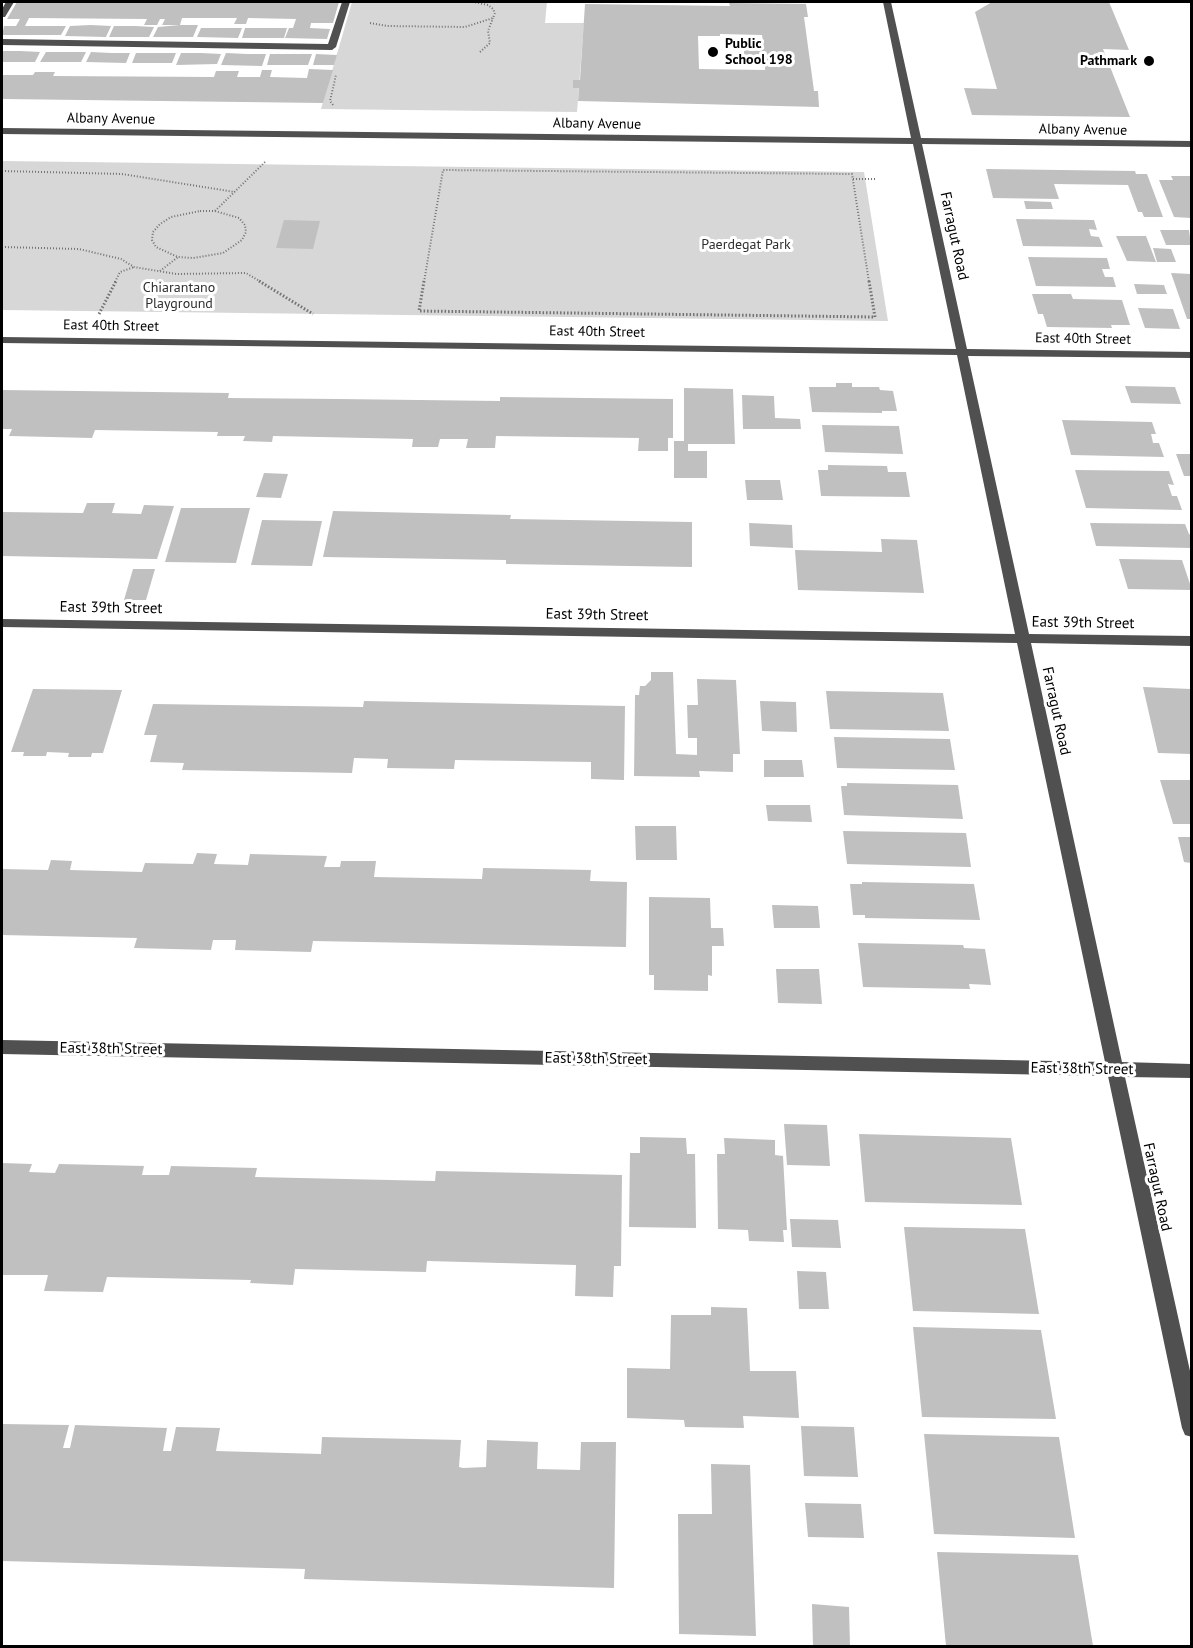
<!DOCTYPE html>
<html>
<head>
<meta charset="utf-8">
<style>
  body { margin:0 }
  #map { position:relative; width:1193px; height:1648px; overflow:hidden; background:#fff; font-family:"PT Sans",sans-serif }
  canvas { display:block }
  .frame { position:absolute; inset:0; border:3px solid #000; pointer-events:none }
</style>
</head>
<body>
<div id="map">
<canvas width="1193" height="1648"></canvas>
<div class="frame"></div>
</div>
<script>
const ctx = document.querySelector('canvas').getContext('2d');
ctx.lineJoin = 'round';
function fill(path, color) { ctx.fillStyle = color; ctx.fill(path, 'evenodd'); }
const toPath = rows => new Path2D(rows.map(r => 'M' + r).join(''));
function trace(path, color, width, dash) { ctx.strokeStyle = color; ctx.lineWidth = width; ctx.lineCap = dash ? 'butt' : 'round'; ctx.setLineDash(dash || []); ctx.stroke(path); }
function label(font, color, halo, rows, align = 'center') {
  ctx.font = font + ' "PT Sans",sans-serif'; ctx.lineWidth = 6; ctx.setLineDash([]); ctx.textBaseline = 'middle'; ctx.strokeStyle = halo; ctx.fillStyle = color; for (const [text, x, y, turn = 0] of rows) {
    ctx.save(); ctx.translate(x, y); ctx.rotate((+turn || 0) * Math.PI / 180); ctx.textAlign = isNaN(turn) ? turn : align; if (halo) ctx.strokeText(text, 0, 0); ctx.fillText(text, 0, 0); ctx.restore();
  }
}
fill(toPath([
  [352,2,547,2,545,23,584,23,577,112,321,109],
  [2,161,864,172,888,321,2,310]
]), '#d7d7d7');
fill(toPath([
  [17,2,339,2,333,23,311,23,310,28,330,29,327,39,285,38,289,28,293,28,296,19,248,18,246,24,234,24,237,18,182,18,180,25,162,25,165,19,160,19,157,25,144,25,147,19,29,18,25,26,66,26,61,35,2,35,4,26,16,26,20,19,7,19],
  [992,2,1109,2,1129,50,1103,49,1130,117,972,115,964,88,997,89,975,12],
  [729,3,806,4,808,17,804,17,814,91,818,91,819,107,578,101,579,88,573,88,573,80,580,80,585,4,730,6],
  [720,34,762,35,763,42,743,41,745,63,765,63,765,70,699,69,698,36,720,36],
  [91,25,111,26,106,37,65,36,70,26],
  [180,25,198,25,193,37,153,37,158,27],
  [114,26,135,26,154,27,149,37,109,37],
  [201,28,242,28,238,38,197,37],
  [245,28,287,28,284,38,242,38],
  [2,51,20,51,40,52,35,62,2,62],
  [46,52,86,52,81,62,40,62],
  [91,52,111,53,130,53,126,63,86,62],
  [136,53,176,53,172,63,132,63],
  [181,53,201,53,221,54,217,64,176,65],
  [226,53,247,54,266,54,262,66,221,65],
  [270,54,312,54,308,65,267,65],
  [316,54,337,55,334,65,313,65],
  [309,69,333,70,323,103,2,99,2,75,33,75,35,72,55,72,53,76,214,77,216,71,239,71,237,77,260,77,262,70,272,70,270,77,307,78],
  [986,169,1135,171,1136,174,1147,174,1163,217,1144,217,1142,212,1138,212,1128,185,1054,184,1059,199,993,198],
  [1171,176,1191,176,1191,218,1174,217,1159,180,1173,180],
  [1024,201,1051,202,1053,209,1026,209],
  [1016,219,1094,220,1097,230,1089,229,1090,233,1091,236,1099,237,1103,247,1023,246],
  [284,220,320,221,313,249,276,248],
  [1160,230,1189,230,1191,245,1166,245],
  [1116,236,1146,236,1156,262,1127,261],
  [1153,248,1171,249,1176,262,1157,262],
  [1028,257,1107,258,1110,269,1102,269,1105,277,1113,277,1116,287,1036,286],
  [1171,273,1191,274,1191,319,1187,319],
  [1134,284,1164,285,1167,294,1137,294],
  [1032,294,1071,294,1073,299,1122,300,1130,325,1111,325,1112,328,1047,327,1043,314,1038,314],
  [1138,308,1173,309,1180,329,1145,328],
  [836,383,852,383,852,387,879,387,880,390,893,391,897,411,882,411,882,413,812,412,809,387,836,387],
  [1125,386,1175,387,1181,404,1131,403],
  [684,388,733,389,735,444,688,444,688,451,707,451,707,478,674,478,674,441,684,441],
  [2,390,229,393,228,398,338,399,500,401,500,397,673,399,673,438,668,438,668,451,638,451,639,438,496,436,495,448,466,448,468,439,440,439,438,447,412,447,413,439,273,436,272,442,243,441,245,436,217,436,218,432,95,430,92,438,9,436,12,429,2,429],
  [742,395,774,396,775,418,800,419,801,429,743,429],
  [1062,420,1152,422,1156,434,1151,434,1152,438,1153,443,1159,443,1164,457,1071,455],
  [822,425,899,426,903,454,825,452],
  [1176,454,1191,454,1191,476,1184,476],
  [828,465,887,466,888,472,906,472,910,497,821,496,818,470,828,470],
  [1075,470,1169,471,1174,485,1168,484,1172,496,1177,496,1182,510,1086,508],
  [264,473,288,474,281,498,256,497],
  [745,480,780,480,783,500,747,500],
  [87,503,115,503,112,513,141,514,144,505,174,506,157,559,2,556,2,512,83,513],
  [181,508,250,508,236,563,165,562],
  [333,511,511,515,510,519,692,522,692,567,506,564,506,560,323,557],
  [262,520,322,521,312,566,251,565],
  [749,523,792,525,793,548,750,546],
  [1090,523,1185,524,1189,534,1191,535,1191,548,1096,546],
  [881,539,917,540,924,593,798,590,795,550,882,552],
  [1119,559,1182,560,1192,590,1128,589],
  [133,569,155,569,146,600,124,600],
  [651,672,673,672,676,754,697,755,697,738,688,738,687,705,698,705,697,679,736,680,740,754,733,754,733,772,699,771,700,777,634,776,635,695,639,695,640,686,645,686,651,680],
  [1143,687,1191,689,1191,754,1158,753],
  [33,689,122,690,103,753,92,753,91,757,68,757,69,753,47,752,46,756,23,756,24,752,11,752],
  [826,691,943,693,949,731,830,729],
  [364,701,625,706,624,780,591,779,591,762,455,760,454,769,387,768,388,759,354,758,352,773,182,770,184,763,150,762,157,735,144,735,153,704,363,707],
  [760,701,796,702,797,732,762,731],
  [834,737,950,739,955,770,837,768],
  [764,760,802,760,804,777,764,777],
  [1160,780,1191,780,1191,824,1173,824],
  [847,783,958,785,963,819,844,815,841,786,847,786],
  [766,805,810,805,812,822,768,821],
  [635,826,676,826,677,860,636,860],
  [843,831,966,833,971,867,847,864],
  [1178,837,1191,837,1191,863,1184,862],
  [197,853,217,854,214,864,248,865,250,854,327,856,324,867,340,867,341,861,376,861,374,877,482,879,483,868,591,870,590,881,627,882,626,947,313,941,311,952,235,950,236,940,213,940,211,950,134,948,137,938,2,935,2,869,48,870,51,860,72,861,70,870,142,872,145,863,193,864],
  [862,882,974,884,980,920,865,918,865,915,853,915,850,884,862,884],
  [649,897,710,898,711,928,723,928,724,946,712,946,712,976,708,975,708,991,654,990,654,975,649,975],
  [772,905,818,906,820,928,774,928],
  [858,943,963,945,964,948,985,949,991,985,969,984,970,989,863,987],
  [776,969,819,969,822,1004,778,1003],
  [784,1124,827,1125,830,1166,787,1165],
  [859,1134,1011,1138,1022,1205,865,1202],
  [640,1137,686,1138,687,1154,695,1154,696,1228,629,1227,630,1153,640,1153],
  [724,1138,775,1140,775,1155,783,1156,787,1230,783,1230,784,1242,749,1241,748,1230,718,1229,717,1154,725,1154],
  [2,1163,32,1164,29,1172,55,1173,59,1164,144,1166,142,1175,169,1175,171,1166,257,1168,255,1177,435,1181,436,1171,622,1175,621,1266,614,1266,613,1297,575,1296,576,1265,427,1261,426,1272,295,1269,293,1285,250,1283,251,1280,107,1277,103,1292,44,1291,48,1275,2,1275],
  [790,1219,838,1220,841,1248,792,1247],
  [904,1227,1025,1229,1039,1314,913,1311],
  [797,1271,826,1272,829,1309,799,1309],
  [711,1307,747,1308,750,1371,796,1371,799,1418,743,1416,744,1428,685,1427,684,1420,627,1418,627,1368,670,1369,671,1315,711,1315],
  [913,1327,1041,1330,1056,1419,922,1417],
  [2,1424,69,1425,63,1448,70,1448,75,1425,167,1428,163,1451,171,1451,176,1427,220,1428,216,1451,321,1454,322,1437,461,1440,459,1467,463,1468,486,1467,487,1440,538,1442,537,1469,580,1470,581,1442,616,1442,614,1588,304,1579,305,1569,2,1561],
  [801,1426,854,1427,858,1477,804,1476],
  [924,1434,1059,1437,1075,1538,934,1534],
  [711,1464,750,1465,756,1636,679,1634,678,1514,712,1514],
  [805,1503,861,1504,864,1538,808,1537],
  [937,1552,1078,1555,1093,1646,946,1646],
  [812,1604,849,1607,850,1646,813,1646]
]), '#c0c0c0');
trace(toPath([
  [370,23,387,26,465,27,493,18,495,13,493,9,488,5,474,2],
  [480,52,490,43,488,31,493,18],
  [333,105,330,101,336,75],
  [2,171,122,174,235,192],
  [853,179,877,179],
  [200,211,215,211,239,218,245,225,246,232,242,240,223,253,193,258,178,257,156,247,152,240,153,232,160,224,171,217,200,211],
  [215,211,265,162],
  [2,247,79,249,121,259,134,267,176,274,246,273,261,282],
  [160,271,178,257],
  [115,282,120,272,134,267],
  [424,282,443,170,852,174,869,282]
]), '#727272', 2, [1, 2]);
trace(toPath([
  [259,281,313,314],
  [424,281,419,311,875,317,869,281],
  [99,314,116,281]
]), '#727272', 3, [1.5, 2]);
fill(toPath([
  [6,2,14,2,5,17,2,17,2,9,6,2],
  [342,2,350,2,336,47,332,50,2,45,2,39,328,44,342,2],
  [883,2,891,2,921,138,1192,141,1192,147,922,144,967,349,1192,352,1192,358,968,356,1029,634,1192,636,1192,646,1031,643,1122,1062,1192,1064,1192,1078,1125,1077,1192,1380,1192,1437,1185,1435,1182,1428,1108,1076,2,1054,2,1040,1105,1062,1017,643,2,627,2,619,1015,634,957,355,2,343,2,337,956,349,913,144,2,134,2,128,911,138,883,2]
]), '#505050');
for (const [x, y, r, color] of [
  [713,52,6,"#000"],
  [1149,61,6,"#000"]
]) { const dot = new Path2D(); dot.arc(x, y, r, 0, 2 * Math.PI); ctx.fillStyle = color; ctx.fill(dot); trace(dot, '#fff', 2); }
label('bold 14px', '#000', '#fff', [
  ["Public",725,44],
  ["School 198",725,60],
  ["Pathmark",1137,61,"right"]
], 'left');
label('14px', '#000', '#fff', [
  ["Albany Avenue",111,119,1],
  ["Albany Avenue",597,124,1],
  ["Albany Avenue",1083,130,1],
  ["East 40th Street",111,326,1],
  ["East 40th Street",597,332,1],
  ["East 40th Street",1083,339,1]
]);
label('14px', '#2e2e2e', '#fff', [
  ["Paerdegat Park",746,245],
  ["Chiarantano",179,288],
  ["Playground",179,304]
]);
label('15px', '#000', '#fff', [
  ["Farragut Road",954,236,78],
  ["East 39th Street",111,608,1],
  ["East 39th Street",597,615,1],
  ["East 39th Street",1083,623,1],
  ["Farragut Road",1056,711,78],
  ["East 38th Street",111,1049,1],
  ["East 38th Street",596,1059,1],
  ["East 38th Street",1082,1069,1],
  ["Farragut Road",1157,1187,78]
]);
</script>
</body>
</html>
